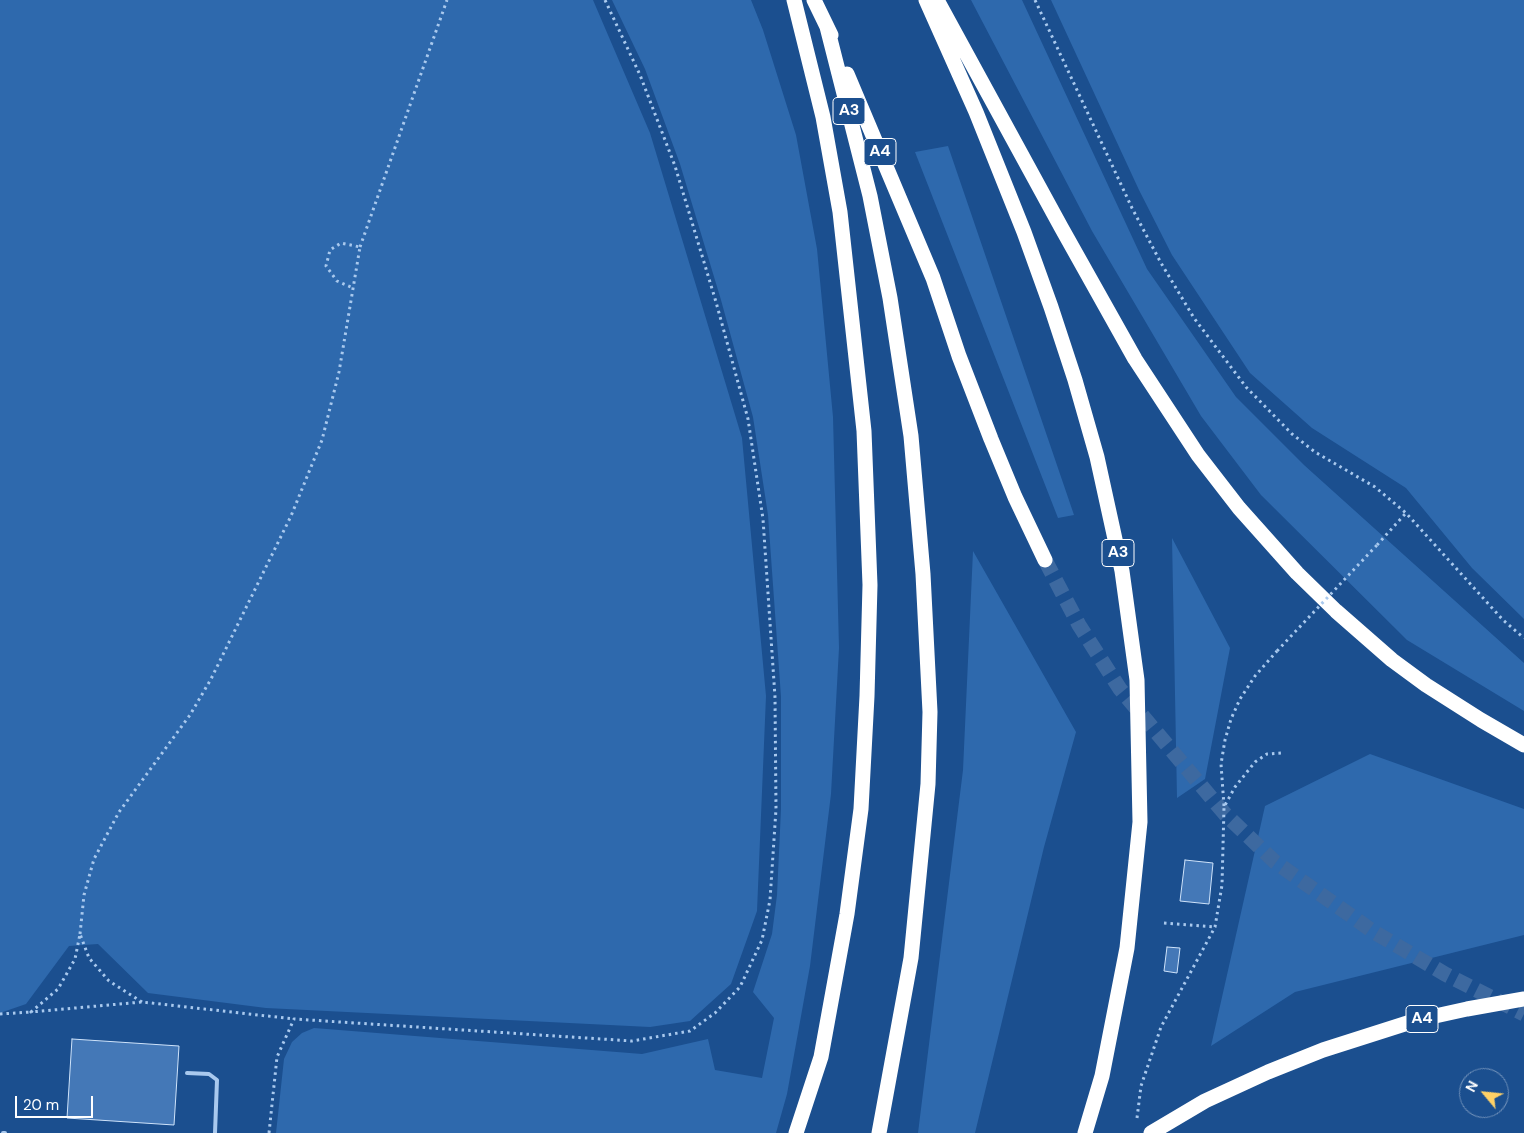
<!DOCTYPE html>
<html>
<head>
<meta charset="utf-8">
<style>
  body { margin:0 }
  #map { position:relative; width:1524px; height:1133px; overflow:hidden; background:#1b4f8f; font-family:"DM Sans",sans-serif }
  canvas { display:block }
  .north { position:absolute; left:1459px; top:1068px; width:50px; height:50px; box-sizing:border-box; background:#1b4f8f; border:1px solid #7695bc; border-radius:50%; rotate:298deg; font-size:14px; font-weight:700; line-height:20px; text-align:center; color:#fff }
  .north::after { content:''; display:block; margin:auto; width:18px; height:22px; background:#ffd166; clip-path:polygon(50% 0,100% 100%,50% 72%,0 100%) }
  .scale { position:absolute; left:15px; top:1096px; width:78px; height:22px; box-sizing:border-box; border:2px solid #fff; border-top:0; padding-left:6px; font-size:15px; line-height:18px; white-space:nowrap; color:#fff; -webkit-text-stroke:4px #1b4f8f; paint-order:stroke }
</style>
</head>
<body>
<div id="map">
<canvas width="1524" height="1133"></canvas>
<div class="north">N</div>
<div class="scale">20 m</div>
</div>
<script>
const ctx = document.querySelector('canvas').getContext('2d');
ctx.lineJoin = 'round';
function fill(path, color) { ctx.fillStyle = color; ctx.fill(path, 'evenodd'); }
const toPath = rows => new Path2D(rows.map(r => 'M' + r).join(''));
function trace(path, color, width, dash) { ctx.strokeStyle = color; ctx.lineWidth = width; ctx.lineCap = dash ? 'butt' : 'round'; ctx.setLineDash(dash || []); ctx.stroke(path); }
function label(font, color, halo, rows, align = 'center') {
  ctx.font = font + ' "DM Sans",sans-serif'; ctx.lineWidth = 4.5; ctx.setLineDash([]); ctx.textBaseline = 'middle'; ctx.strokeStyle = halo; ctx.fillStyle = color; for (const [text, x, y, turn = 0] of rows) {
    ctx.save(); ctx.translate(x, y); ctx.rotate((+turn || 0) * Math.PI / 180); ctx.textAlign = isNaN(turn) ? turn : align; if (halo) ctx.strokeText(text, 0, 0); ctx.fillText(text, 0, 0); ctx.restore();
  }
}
fill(toPath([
  [0,0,593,0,650,133,742,438,766,696,757,911,731,984,690,1021,650,1027,266,1008,148,993,98,944,69,946,26,1004,0,1013],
  [612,0,751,0,763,30,796,135,817,249,833,417,839,648,831,794,810,966,787,1094,776,1133,276,1133,284,1059,292,1042,302,1033,314,1028,642,1054,708,1039,715,1070,762,1078,774,1018,753,992,772,934,777,895,781,809,781,697,768,515,753,417,721,300,680,164,645,69],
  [971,0,1022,0,1147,269,1236,397,1304,465,1524,663,1524,711,1407,640,1261,495,1201,416,1092,231],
  [1051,0,1524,0,1524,619,1472,568,1406,488,1312,428,1250,373,1172,255,1139,190],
  [948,146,1074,515,1058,518,915,152],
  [1172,538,1230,648,1205,779,1177,798],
  [973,551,1076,732,1044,847,975,1133,918,1133,963,770],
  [1370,754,1524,809,1524,935,1295,992,1211,1046,1265,806]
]), '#2e69ad');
const building = toPath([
  [1185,860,1213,863,1209,904,1180,901,1185,860],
  [1167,947,1180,948,1177,973,1164,971,1167,947],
  [72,1039,179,1046,174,1125,67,1118,72,1039]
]);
fill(building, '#4478b7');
trace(building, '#cfe3fa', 1);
trace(toPath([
  [1045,560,1079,625,1120,689,1225,814,1275,862,1374,932,1445,974,1524,1014]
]), '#3d69a0', 15, [15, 8]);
trace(toPath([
  [1035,0,1132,208,1161,263,1194,318,1246,387,1292,434,1315,452,1375,487,1406,513,1503,620,1524,638],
  [360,247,447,0],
  [1377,545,1406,513],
  [1224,806,1221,764,1225,740,1231,719,1240,699,1255,676,1277,651],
  [1164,923,1215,927],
  [80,934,84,895,94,859,119,812,190,715,211,679,291,516,322,440,339,372,360,247,341,243,330,250,326,266,337,281,353,288],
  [142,1002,109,981,89,958,80,934,75,959,58,989,31,1012,142,1002,294,1019],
  [0,1014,31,1012],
  [1137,1118,1141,1086,1161,1027,1215,927,1222,885,1224,807,1235,787,1255,762,1267,754,1281,753],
  [269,1133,277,1057,294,1019,632,1041,690,1031,715,1013,740,987,762,940,770,900,776,809,775,697,763,519,748,419,716,302,675,166,640,75,605,0]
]), '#a9c9ee', 3, [2.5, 4]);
trace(toPath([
  [187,1073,209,1074,217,1080,215,1133],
  [3,1133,5,1133]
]), '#a9c9ee', 4);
trace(toPath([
  [794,0,823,117,840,212,864,431,870,585,867,696,861,809,847,914,821,1057,796,1133],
  [814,0,831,35],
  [926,0,976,112,1024,232,1051,307,1075,380,1097,457,1122,571,1137,680,1140,822,1127,948,1102,1076,1085,1133],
  [937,0,1061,227,1135,359,1198,455,1239,508,1297,573,1336,611,1392,660,1426,685,1481,720,1524,745],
  [827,27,870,196,890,298,911,436,923,574,930,712,928,784,911,958,879,1133],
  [847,74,933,278,959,356,991,439,1015,497,1045,560],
  [1151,1133,1205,1101,1268,1072,1323,1050,1417,1020,1467,1009,1524,999]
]), '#fff', 15);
trace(toPath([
  [1277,651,1377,545]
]), '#a9c9ee', 3, [2.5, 4]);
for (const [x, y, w] of [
  [849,111,32],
  [880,152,32],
  [1118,553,32],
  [1422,1019,32]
]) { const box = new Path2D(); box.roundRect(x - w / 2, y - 13.5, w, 27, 4); ctx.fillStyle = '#1b4f8f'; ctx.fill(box); trace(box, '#fff', 1); }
label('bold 16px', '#fff', null, [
  ["A3",849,111],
  ["A4",880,152],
  ["A3",1118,553],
  ["A4",1422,1019]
]);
</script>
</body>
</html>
